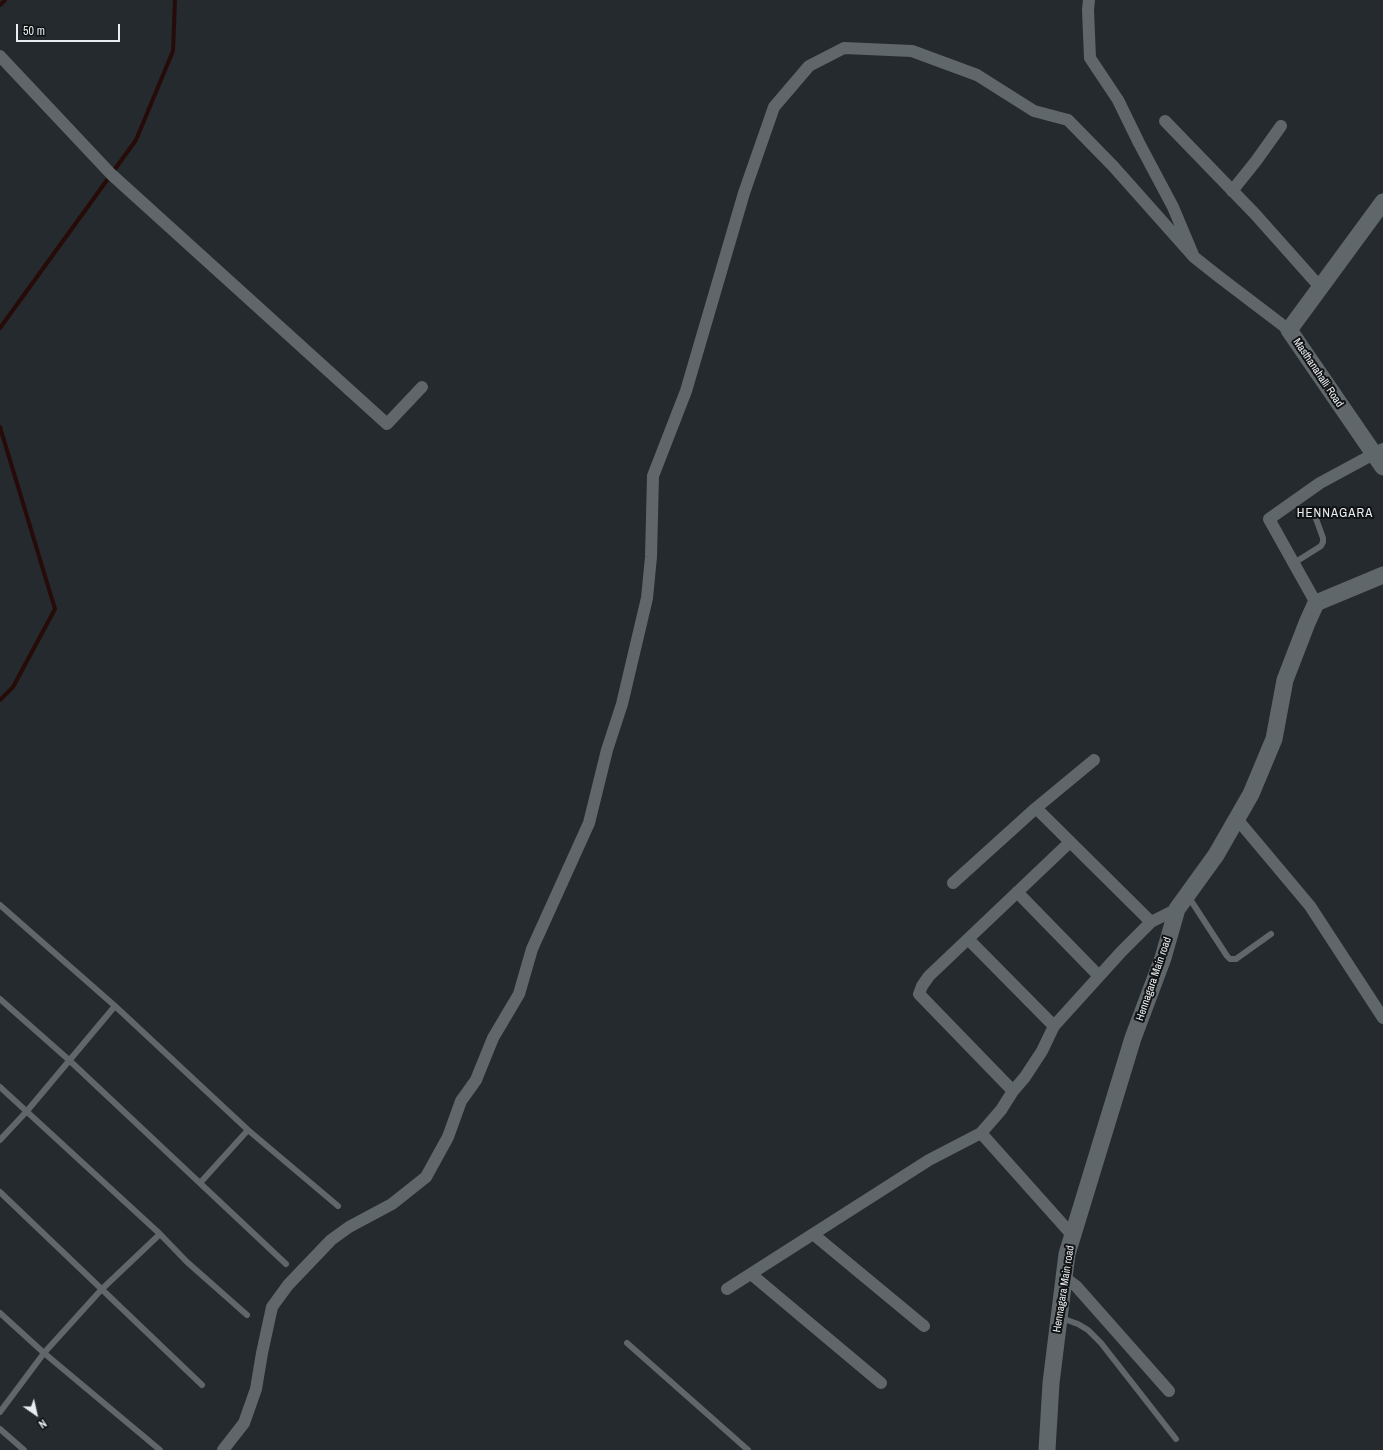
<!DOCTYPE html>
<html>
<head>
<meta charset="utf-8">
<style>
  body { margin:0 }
  #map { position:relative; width:1383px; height:1450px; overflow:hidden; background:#242a2d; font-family:"Archivo Narrow",sans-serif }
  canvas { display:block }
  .north { position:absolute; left:16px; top:1394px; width:40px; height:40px; -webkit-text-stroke:3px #101214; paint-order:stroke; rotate:146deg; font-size:11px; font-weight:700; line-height:16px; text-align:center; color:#e9edef }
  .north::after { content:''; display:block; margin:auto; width:14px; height:18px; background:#e9edef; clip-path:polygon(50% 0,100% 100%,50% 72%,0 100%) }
  .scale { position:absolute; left:16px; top:24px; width:104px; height:18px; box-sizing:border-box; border:2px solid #e9edef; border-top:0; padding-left:5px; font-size:12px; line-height:14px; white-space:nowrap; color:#e9edef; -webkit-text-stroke:3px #101214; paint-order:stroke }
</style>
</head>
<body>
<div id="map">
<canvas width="1383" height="1450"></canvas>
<div class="north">N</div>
<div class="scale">50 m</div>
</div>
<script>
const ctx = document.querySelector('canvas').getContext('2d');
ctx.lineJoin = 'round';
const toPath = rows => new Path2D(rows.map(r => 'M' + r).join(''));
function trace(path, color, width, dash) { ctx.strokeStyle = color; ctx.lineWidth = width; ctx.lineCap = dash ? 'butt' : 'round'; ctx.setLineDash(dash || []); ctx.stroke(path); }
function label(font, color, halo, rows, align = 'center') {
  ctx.font = font + ' "Archivo Narrow",sans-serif'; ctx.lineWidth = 4; ctx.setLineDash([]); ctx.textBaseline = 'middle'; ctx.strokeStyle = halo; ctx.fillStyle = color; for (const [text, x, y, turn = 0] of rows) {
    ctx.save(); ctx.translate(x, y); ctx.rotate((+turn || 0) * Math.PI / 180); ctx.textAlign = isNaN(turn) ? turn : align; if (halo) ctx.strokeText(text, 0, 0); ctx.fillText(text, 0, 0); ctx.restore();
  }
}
trace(toPath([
  [0,5,5,0],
  [0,328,136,140,173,51,175,0],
  [0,427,55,609,13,687,0,700]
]), '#260b08', 4);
trace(toPath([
  [1294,563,1321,546,1323,542,1323,538,1315,516],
  [1188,896,1227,956,1230,959,1236,959,1271,934],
  [0,905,115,1006,248,1130,338,1206],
  [0,999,69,1060,286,1264],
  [0,1087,160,1234,187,1262,247,1315],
  [0,1140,27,1111,115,1006],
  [200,1183,248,1130],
  [0,1192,202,1385],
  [0,1313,44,1353,160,1450],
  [1061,1318,1078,1324,1088,1330,1101,1343,1176,1439],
  [627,1343,748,1450],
  [0,1412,44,1353,101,1290,160,1234],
  [0,1429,24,1450]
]), '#60676a', 6);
trace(toPath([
  [1089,0,1088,10,1090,58,1118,100,1139,143,1173,207,1194,257,1218,276,1289,330],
  [0,56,111,174,387,424,422,387],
  [1165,121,1255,214,1320,287],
  [1232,191,1256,161,1281,126],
  [1316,603,1269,519,1320,483,1383,449],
  [1036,808,1094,760],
  [1237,819,1310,906,1383,1018],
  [953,883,1036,808,1151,922],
  [1017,892,1099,976],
  [968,939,1054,1026],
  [1013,1091,919,994,922,986,929,976,1070,842],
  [981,1133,1073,1236],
  [813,1234,924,1326],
  [751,1274,881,1383],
  [1064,1277,1076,1286,1169,1391],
  [727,1289,929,1160,981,1133,1001,1110,1013,1091,1025,1077,1042,1051,1054,1026,1121,952,1151,922,1177,909],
  [223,1450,244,1423,256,1389,262,1353,272,1307,288,1285,331,1240,349,1227,392,1204,426,1177,448,1137,461,1101,476,1080,493,1038,519,994,532,949,589,823,607,750,622,704,647,598,651,557,653,476,686,391,744,193,774,107,809,66,844,48,912,51,977,75,1034,111,1068,120,1113,166,1194,257]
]), '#60676a', 12);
trace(toPath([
  [1383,202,1289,330,1383,467],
  [1047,1450,1051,1383,1067,1254,1133,1038,1163,958,1177,909,1216,855,1251,794,1274,739,1285,680,1307,623,1316,603,1383,575]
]), '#60676a', 17);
label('11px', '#e9edef', '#101214', [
  ["Masthanahalli Road",1318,373,56],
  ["Hennagara Main road",1154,979,-71],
  ["Hennagara Main road",1064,1289,-81]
]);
ctx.letterSpacing = '1px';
label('13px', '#e9edef', '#101214', [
  ["HENNAGARA",1335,514]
]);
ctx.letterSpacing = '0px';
</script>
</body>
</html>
